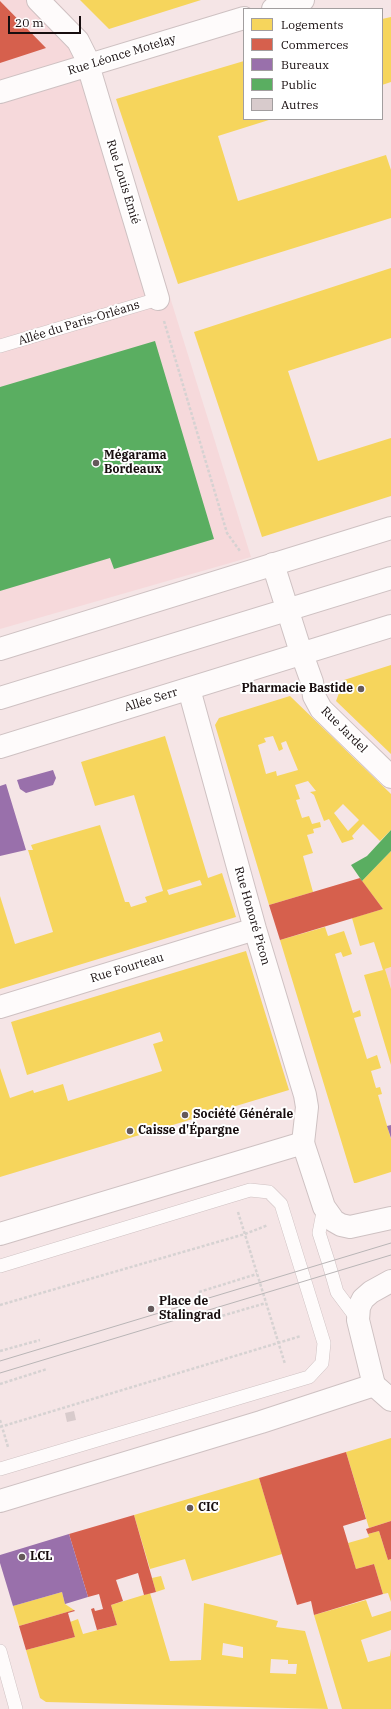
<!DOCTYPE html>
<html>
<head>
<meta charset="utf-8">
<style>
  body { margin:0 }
  #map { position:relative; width:391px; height:1709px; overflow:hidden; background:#f5e5e6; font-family:"IBM Plex Serif",serif }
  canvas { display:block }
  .legend { position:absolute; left:243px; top:8px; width:140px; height:112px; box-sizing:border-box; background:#fff; border:1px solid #a29e9f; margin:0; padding:5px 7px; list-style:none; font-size:12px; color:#170d0e }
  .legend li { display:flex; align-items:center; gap:8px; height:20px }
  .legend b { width:20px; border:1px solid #a29e9f }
  .scale { position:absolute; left:8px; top:16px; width:73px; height:18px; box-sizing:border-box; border:2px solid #170d0e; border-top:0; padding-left:5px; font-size:12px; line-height:14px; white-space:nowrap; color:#170d0e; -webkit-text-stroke:3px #fff; paint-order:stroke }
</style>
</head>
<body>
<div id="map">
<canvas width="391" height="1709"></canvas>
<ul class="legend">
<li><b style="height:11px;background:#f6d55c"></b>Logements</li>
<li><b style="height:11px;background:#d6604d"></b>Commerces</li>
<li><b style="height:11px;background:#9970ab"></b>Bureaux</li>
<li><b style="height:11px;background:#5aae61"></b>Public</li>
<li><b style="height:11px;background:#d8cbcc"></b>Autres</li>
</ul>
<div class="scale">20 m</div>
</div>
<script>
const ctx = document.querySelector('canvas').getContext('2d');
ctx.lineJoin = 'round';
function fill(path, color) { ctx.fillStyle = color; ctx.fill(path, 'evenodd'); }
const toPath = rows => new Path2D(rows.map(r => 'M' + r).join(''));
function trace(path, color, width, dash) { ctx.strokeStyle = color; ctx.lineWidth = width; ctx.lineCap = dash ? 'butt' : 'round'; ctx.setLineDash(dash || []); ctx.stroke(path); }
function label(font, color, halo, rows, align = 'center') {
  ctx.font = font + ' "IBM Plex Serif",serif'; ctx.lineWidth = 4; ctx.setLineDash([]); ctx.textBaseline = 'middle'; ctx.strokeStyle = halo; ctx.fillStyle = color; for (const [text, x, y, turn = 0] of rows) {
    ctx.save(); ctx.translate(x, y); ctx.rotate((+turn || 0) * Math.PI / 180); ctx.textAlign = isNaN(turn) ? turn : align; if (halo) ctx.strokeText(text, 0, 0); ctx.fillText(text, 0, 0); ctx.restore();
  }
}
fill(toPath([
  [0,0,55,0,88,34,251,557,0,629]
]), '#f6d9db');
fill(toPath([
  [391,967,391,989,385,969]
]), '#f7d1d4');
fill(toPath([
  [80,0,201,0,109,29],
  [391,17,391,82,382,85,382,19],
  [244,61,244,119,272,119,218,136,238,201,386,155,391,170,391,218,178,284,116,99],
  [391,268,391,338,288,371,318,461,391,438,391,496,262,537,194,332],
  [391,665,391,754,336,701,344,680],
  [290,696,391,794,391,830,380,841,363,824,352,836,354,839,342,843,329,819,324,821,314,795,310,792,316,791,308,781,295,785,300,799,296,800,302,818,309,816,312,824,320,822,321,827,313,829,314,833,307,835,313,853,303,856,313,892,269,905,215,725,219,718],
  [273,736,279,751,283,749,281,743,286,741,298,770,277,776,276,771,266,774,258,745,266,742,264,738],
  [343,804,359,820,348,831,334,813],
  [165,736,208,878,222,873,236,917,0,989,0,896,15,944,53,932,28,850,33,850,31,845,100,825,125,902,129,902,131,907,147,902,145,897,163,891,134,795,95,806,81,762],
  [200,880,202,885,169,895,167,890],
  [391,851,391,967,385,969,391,989,391,1065,364,975,383,970,374,942,360,946,352,918,383,909,362,881],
  [325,927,328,936,344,931,352,954,343,957,341,952,335,954,353,1013,360,1010,361,1016,354,1018,367,1059,377,1055,381,1068,371,1071,376,1088,380,1087,382,1094,378,1095,391,1139,391,1172,356,1183,354,1183,280,940],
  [246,951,289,1090,0,1177,0,1068,10,1098,33,1090,34,1093,63,1084,68,1101,162,1071,153,1044,163,1041,160,1032,27,1075,11,1022],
  [391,1438,391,1521,369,1528,346,1452],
  [259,1478,282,1554,192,1581,185,1559,150,1569,134,1515],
  [379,1531,388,1560,391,1559,391,1602,388,1593,383,1594,374,1564,356,1569,348,1543,369,1537,368,1534],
  [161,1576,165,1589,156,1592,152,1578],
  [62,1592,65,1604,74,1610,19,1626,13,1606],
  [150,1593,170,1661,201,1660,204,1603,278,1621,276,1627,305,1631,328,1709,46,1702,40,1698,26,1650,75,1637,70,1622,78,1619,83,1634,117,1625,111,1605],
  [223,1643,243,1647,243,1658,222,1655],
  [271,1659,288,1660,288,1664,297,1664,296,1674,270,1673],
  [366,1600,372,1617,391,1611,391,1630,361,1640,368,1662,390,1656,391,1649,391,1709,342,1709,314,1615]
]), '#f6d55c');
fill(toPath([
  [0,1,46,48,0,63],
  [360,878,383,909,280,940,269,905],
  [346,1452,366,1519,343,1526,356,1569,374,1564,383,1594,314,1615,311,1601,297,1605,259,1478],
  [134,1515,156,1592,144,1595,138,1573,116,1580,123,1601,111,1605,117,1625,97,1630,91,1609,94,1608,95,1611,103,1609,99,1594,88,1597,69,1534],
  [391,1521,391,1559,388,1560,379,1531,368,1534,366,1529],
  [74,1610,75,1611,68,1613,75,1637,26,1650,19,1626]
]), '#d6604d');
fill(toPath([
  [53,770,56,778,53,785,26,793,20,789,17,780],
  [6,784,26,850,0,856,0,786],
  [391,1125,391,1138,387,1126],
  [69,1534,88,1597,65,1604,62,1592,13,1606,0,1563,0,1555]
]), '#9970ab');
fill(toPath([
  [155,341,214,539,114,569,110,558,0,591,0,387],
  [391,830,391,851,362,881,351,865,367,856]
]), '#5aae61');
fill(toPath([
  [74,1411,76,1420,67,1422,65,1413]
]), '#d8cbcc');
const lane = toPath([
  [0,346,158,299],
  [324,1207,319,1233,328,1261,337,1292,358,1320],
  [0,1266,250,1190,269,1192,281,1204,324,1343,322,1363,309,1377,0,1469],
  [0,1651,16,1709]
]);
const street = toPath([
  [38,0,78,41,85,55,158,299],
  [273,9,303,0],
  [0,92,244,18],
  [273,564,298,643,312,682,314,696,321,709,391,777],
  [189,689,255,929,305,1095,307,1107,303,1143],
  [0,698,391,578],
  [0,1007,255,929],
  [374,1385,391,1400]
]);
const secondary = toPath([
  [0,649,391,528],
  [0,747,391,626],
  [0,1234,303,1143,324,1207,334,1221,341,1225,350,1227,391,1218],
  [0,1501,261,1422,374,1385,358,1320,359,1307,363,1299,371,1292,391,1281]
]);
trace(lane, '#cec1c2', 14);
trace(street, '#cec1c2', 24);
trace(secondary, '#cec1c2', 24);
trace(toPath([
  [164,321,227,533,240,551],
  [238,1212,285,1364],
  [199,1292,257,1274],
  [0,1305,245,1234,268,1225],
  [208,1320,266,1303],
  [0,1351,40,1340],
  [0,1384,47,1369],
  [0,1420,8,1447],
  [0,1427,301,1336]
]), '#d6d2d2', 2.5, [3, 2]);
trace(lane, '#fefbfb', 13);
trace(street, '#fefbfb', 22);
trace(secondary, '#fefbfb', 22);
trace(toPath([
  [0,1361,391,1243],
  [0,1373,391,1255]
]), '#b9b5b6', 1);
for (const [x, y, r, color] of [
  [96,463,4,"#65595a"],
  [361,689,4,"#65595a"],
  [185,1115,4,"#65595a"],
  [130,1131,4,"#65595a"],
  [151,1309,4,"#65595a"],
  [190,1508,4,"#65595a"],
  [22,1557,4,"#65595a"]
]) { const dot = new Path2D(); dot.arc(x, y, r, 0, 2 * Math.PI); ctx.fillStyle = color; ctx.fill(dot); trace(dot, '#fff', 1.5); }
label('12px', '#170d0e', '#fff', [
  ["Rue Léonce Motelay",122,55,-17],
  ["Rue Louis Emié",123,182,73],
  ["Allée du Paris-Orléans",79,323,-17],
  ["Allée Serr",151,700,-17],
  ["Rue Jardel",344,730,45],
  ["Rue Honoré Picon",252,916,74],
  ["Rue Fourteau",127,968,-17]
]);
label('bold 12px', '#170d0e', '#fff', [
  ["Mégarama",104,456],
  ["Bordeaux",104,470],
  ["Pharmacie Bastide",353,689,"right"],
  ["Société Générale",193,1115],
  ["Caisse d'Épargne",138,1131],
  ["Place de",159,1302],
  ["Stalingrad",159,1316],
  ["CIC",198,1508],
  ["LCL",30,1557]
], 'left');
</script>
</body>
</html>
